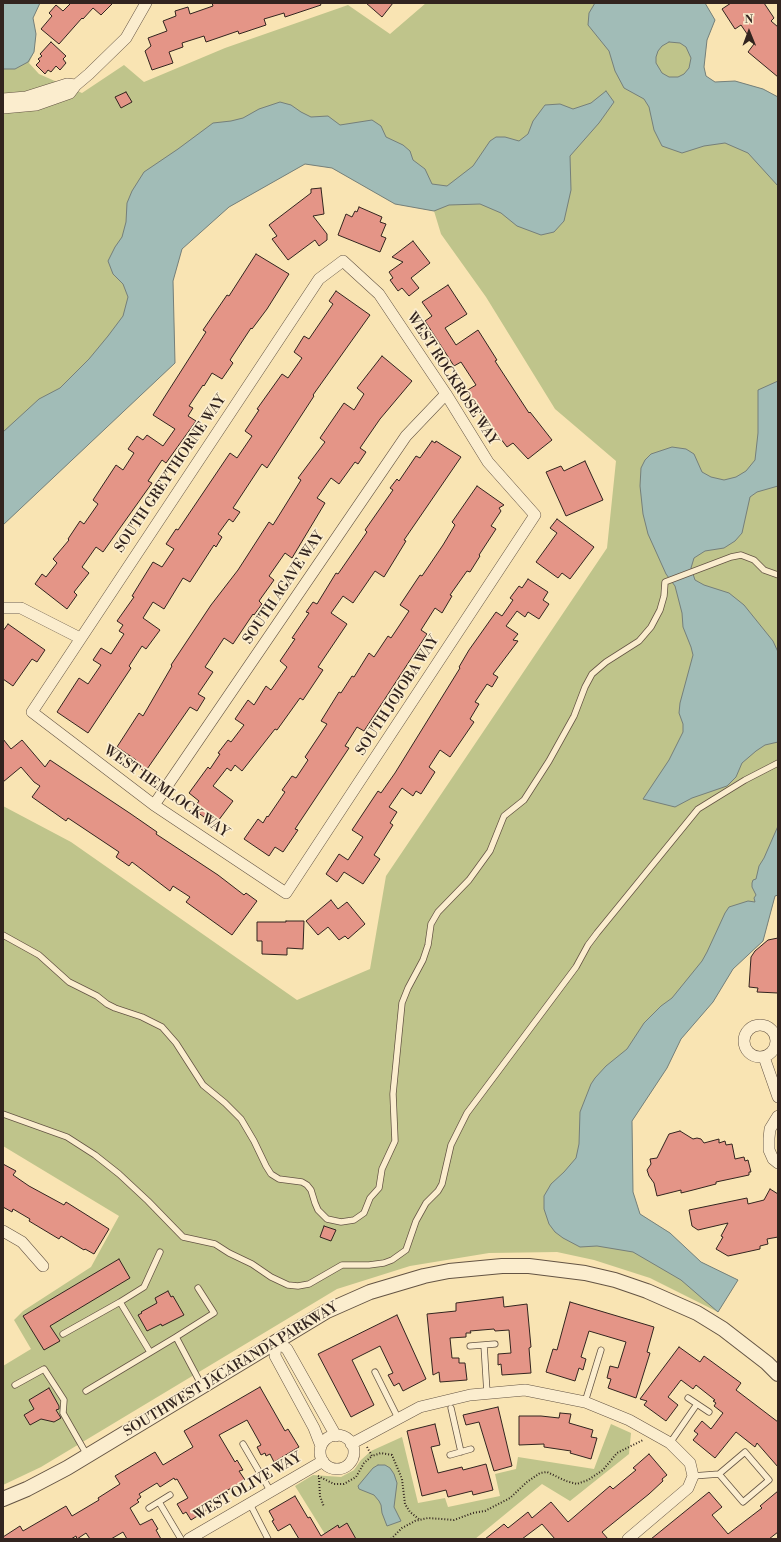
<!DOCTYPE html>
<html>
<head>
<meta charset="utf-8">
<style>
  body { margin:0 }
  #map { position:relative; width:781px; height:1542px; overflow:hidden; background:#f9e4b3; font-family:"Libre Bodoni",serif }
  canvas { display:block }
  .frame { position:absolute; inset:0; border:4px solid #32241f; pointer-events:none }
  .north { position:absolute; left:729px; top:12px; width:40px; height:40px; -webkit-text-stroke:3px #fbedce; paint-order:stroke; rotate:359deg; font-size:11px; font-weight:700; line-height:16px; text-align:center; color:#32241f }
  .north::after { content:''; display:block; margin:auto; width:14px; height:18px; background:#32241f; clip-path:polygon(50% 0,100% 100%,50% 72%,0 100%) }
</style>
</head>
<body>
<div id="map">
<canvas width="781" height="1542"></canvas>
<div class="frame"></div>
<div class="north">N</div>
</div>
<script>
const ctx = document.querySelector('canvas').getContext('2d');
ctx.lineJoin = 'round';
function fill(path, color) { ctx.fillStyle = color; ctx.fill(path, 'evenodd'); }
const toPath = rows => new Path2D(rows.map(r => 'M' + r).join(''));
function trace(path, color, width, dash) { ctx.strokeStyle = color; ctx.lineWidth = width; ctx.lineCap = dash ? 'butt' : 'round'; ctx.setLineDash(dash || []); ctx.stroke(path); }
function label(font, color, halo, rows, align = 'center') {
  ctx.font = font + ' "Libre Bodoni",serif'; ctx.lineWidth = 3.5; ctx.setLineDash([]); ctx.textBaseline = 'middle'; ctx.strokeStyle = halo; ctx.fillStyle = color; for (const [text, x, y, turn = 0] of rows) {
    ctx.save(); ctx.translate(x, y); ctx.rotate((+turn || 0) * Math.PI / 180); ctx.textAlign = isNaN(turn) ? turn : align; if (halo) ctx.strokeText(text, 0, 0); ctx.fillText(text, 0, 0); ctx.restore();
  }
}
fill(toPath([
  [3,3,40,3,33,18,36,34,34,52,29,63,39,74,82,93,124,65,144,82,225,48,348,5,390,34,426,3,705,3,715,20,707,40,704,67,706,76,715,82,735,81,763,89,778,97,778,895,775,896,763,941,733,969,713,1002,681,1039,667,1068,632,1121,633,1192,640,1214,670,1233,701,1262,738,1280,718,1312,650,1278,594,1260,557,1252,489,1253,410,1266,337,1289,41,1467,3,1485,3,1366,31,1349,14,1320,23,1311,91,1267,119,1216,3,1146,3,806,71,842,297,1000,370,969,386,876,607,548,616,461,555,409,486,297,441,234,434,211,395,204,332,168,305,164,229,207,182,248,173,281,175,363,3,525],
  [611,1424,631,1433,629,1454,570,1501,542,1484,475,1539,328,1539,295,1486,313,1475,341,1477,354,1470,361,1460,371,1451,402,1437,418,1503,445,1498,448,1507,500,1496,495,1474,516,1469,518,1457,594,1469]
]), '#bfc48b');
const water = toPath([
  [3,3,40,3,33,18,36,34,34,52,28,62,15,69,3,69,3,3],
  [595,3,705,3,715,20,707,40,704,67,706,76,715,82,735,81,763,89,778,97,778,186,748,153,725,143,704,146,682,153,662,146,654,130,649,107,644,99,624,88,615,71,609,51,588,25,589,13,595,3],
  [669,42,680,43,686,47,691,58,689,68,684,74,678,77,669,77,662,73,656,63,656,57,658,51,662,46,669,42],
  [606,91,614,102,599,123,570,156,571,190,564,221,554,232,541,235,517,226,501,213,480,204,449,205,434,211,395,204,332,168,305,164,229,207,182,249,173,281,175,363,3,525,3,432,39,399,60,388,89,359,108,336,123,316,128,297,123,284,113,274,108,261,115,247,122,237,126,222,127,203,132,191,144,172,178,149,213,123,231,121,243,118,259,109,280,102,291,105,301,112,311,117,328,116,340,125,372,120,381,126,386,137,403,145,410,151,413,160,425,169,432,184,447,186,473,166,490,141,496,137,505,137,519,141,528,134,533,121,545,105,560,104,573,109,591,103,606,91],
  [778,381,778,486,757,492,750,497,742,533,735,541,724,548,705,551,694,558,691,568,695,580,704,585,729,593,744,605,773,641,778,652,778,742,765,745,756,751,742,763,736,777,727,786,692,798,675,807,643,799,669,760,683,732,683,724,679,713,680,703,693,655,691,647,683,627,682,613,675,586,666,574,648,534,643,514,640,486,641,468,645,460,651,454,672,447,686,449,694,454,702,472,711,477,724,480,736,477,746,471,755,460,758,433,758,390,778,381],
  [778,826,778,895,775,896,763,941,733,969,713,1002,681,1039,667,1068,632,1121,633,1192,640,1214,670,1233,701,1262,738,1280,718,1312,681,1280,633,1252,597,1246,580,1247,563,1238,555,1232,549,1224,544,1209,544,1196,551,1184,564,1172,576,1158,579,1144,580,1112,591,1084,595,1078,606,1066,627,1049,644,1023,661,1006,672,998,702,961,707,952,725,913,729,907,748,901,755,902,754,898,756,895,752,887,752,883,753,880,756,879,759,866,764,858,778,826],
  [378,1465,385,1465,390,1468,394,1474,397,1483,394,1507,401,1521,387,1526,382,1513,381,1505,379,1501,374,1495,359,1489,358,1486,373,1468,378,1465]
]);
fill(water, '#a1bcb7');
trace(water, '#757f7a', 1);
const building = toPath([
  [71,3,113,3,101,15,93,8,83,19,82,18,59,44,41,29,52,16,49,13,56,5,63,11,71,3],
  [212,3,320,3,321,5,285,17,284,13,264,19,266,25,239,34,238,31,206,42,204,36,182,43,183,47,169,52,173,63,152,70,145,51,151,46,148,38,167,31,163,21,176,16,175,11,188,7,190,14,213,6,212,3],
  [366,3,393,3,382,17,366,3],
  [731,3,764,3,774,18,771,21,778,27,778,77,748,52,754,44,741,25,735,29,722,9,731,3],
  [51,42,66,56,63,59,66,63,60,70,56,66,51,72,48,70,45,74,36,65,40,61,38,59,42,56,40,54,51,42],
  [126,92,132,102,121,108,115,97,126,92],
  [321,188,324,214,313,216,327,234,327,240,319,246,315,240,288,260,272,239,277,236,269,225,311,193,311,189,321,188],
  [359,207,382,217,380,222,386,224,381,236,386,238,380,252,338,235,346,214,352,217,355,211,357,212,359,207],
  [413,241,430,263,411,278,419,288,409,296,402,288,398,291,390,280,393,278,389,272,403,262,392,257,413,241],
  [256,254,289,274,267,309,252,329,251,328,230,360,233,363,222,379,212,373,204,386,203,385,189,406,193,408,188,416,196,421,166,463,162,460,148,481,152,483,103,552,96,547,82,567,89,573,74,592,77,595,67,609,35,584,42,574,46,577,57,563,53,559,69,540,68,539,80,521,84,524,98,504,93,500,116,465,123,470,134,453,128,449,137,436,143,440,147,435,163,446,175,429,153,415,206,332,203,330,227,295,229,296,256,254],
  [448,285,467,314,445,328,456,345,478,330,497,360,495,361,529,413,530,412,552,440,528,459,513,443,507,447,491,426,489,427,466,391,476,385,461,362,454,366,425,321,432,316,422,302,448,285],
  [336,291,370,315,313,395,314,396,267,468,262,464,233,508,240,512,233,522,229,519,218,534,222,537,216,547,214,545,190,582,183,578,164,609,153,602,143,618,160,630,146,649,142,646,129,666,131,668,88,733,57,712,79,678,88,684,101,665,93,660,101,648,111,654,124,634,119,631,123,625,117,621,134,597,132,596,153,562,162,567,174,549,166,544,176,529,178,530,230,453,237,458,252,436,245,431,259,410,257,409,282,374,288,378,302,358,294,352,304,336,309,339,333,304,329,301,336,291],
  [382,356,412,381,380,419,360,448,366,452,358,464,355,462,339,484,331,478,317,498,325,503,292,558,285,553,269,576,274,580,259,601,262,604,254,615,253,614,233,644,224,638,205,667,213,672,198,694,205,698,197,711,190,707,145,772,134,764,136,760,117,747,139,713,143,716,172,666,171,665,211,605,238,570,269,522,273,525,301,480,298,478,325,442,320,438,344,403,354,410,364,394,357,388,382,356],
  [432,441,435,443,436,441,461,457,404,540,406,541,384,577,375,571,353,603,343,596,331,613,347,624,318,667,323,670,303,700,300,698,277,730,275,729,242,771,235,765,231,771,227,768,213,786,233,801,215,825,193,809,199,801,189,793,208,767,210,769,220,754,218,753,228,740,231,742,244,725,235,719,248,700,254,705,266,686,271,690,287,667,280,661,295,639,292,638,309,613,306,612,313,602,317,604,336,573,338,574,367,532,365,530,393,490,390,488,397,479,399,481,416,456,420,458,432,441],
  [585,461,603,500,566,516,546,472,561,466,564,471,585,461],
  [477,486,504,505,499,508,501,511,491,526,496,529,479,555,480,556,470,572,467,571,450,595,452,596,442,613,435,608,421,630,427,634,364,731,357,727,345,746,349,748,295,829,298,830,283,852,275,847,269,856,244,839,258,819,263,823,267,816,268,817,285,792,282,790,292,776,296,778,308,760,305,757,327,724,321,721,339,692,341,693,352,676,354,677,369,653,374,657,388,636,391,638,409,611,400,605,420,575,422,576,443,545,455,525,452,522,477,486],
  [557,519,594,547,570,579,562,573,558,578,536,562,557,533,550,528,557,519],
  [528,579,548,592,543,600,549,604,539,619,528,612,525,617,517,611,506,626,518,634,513,640,518,641,493,674,498,677,492,687,487,684,475,702,479,704,470,719,474,722,450,757,440,750,429,767,435,772,421,794,416,791,413,796,402,788,389,807,397,812,390,823,393,825,374,855,380,859,363,884,344,872,337,882,326,874,339,854,348,860,363,837,352,830,378,791,381,793,395,773,460,668,459,667,469,650,496,612,502,616,513,600,510,598,519,586,522,588,528,579],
  [8,624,45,650,37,662,32,659,13,686,3,679,3,631,8,624],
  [3,739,11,749,22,740,45,767,50,760,131,814,157,832,156,834,218,875,244,895,246,893,257,901,232,935,186,902,190,897,173,886,170,891,132,862,129,866,116,857,119,852,68,818,66,821,32,797,40,786,34,782,21,767,3,782,3,739],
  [331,900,338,909,347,902,365,924,348,939,345,936,339,940,328,927,318,935,306,921,331,900],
  [286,921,304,921,303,949,287,948,287,955,262,954,262,941,257,941,257,922,286,922,286,921],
  [778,938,778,993,757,992,758,988,749,987,751,957,755,951,768,940,778,938],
  [680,1131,693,1139,697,1138,701,1139,704,1143,719,1139,719,1143,725,1141,726,1145,732,1144,735,1159,744,1157,745,1161,748,1160,751,1172,749,1172,749,1175,716,1182,716,1184,693,1190,681,1193,681,1190,657,1196,654,1183,649,1176,647,1170,651,1164,650,1159,657,1158,669,1134,680,1131],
  [3,1164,16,1171,13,1175,29,1186,64,1205,66,1202,109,1229,94,1254,85,1249,84,1250,61,1236,59,1239,29,1221,30,1219,13,1209,12,1212,3,1207,3,1164],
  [770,1189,778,1194,778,1237,767,1239,768,1244,760,1246,760,1249,728,1256,716,1249,723,1237,721,1236,728,1223,698,1230,692,1226,689,1210,747,1198,748,1204,764,1200,770,1189],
  [324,1226,336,1230,331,1241,320,1237,324,1226],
  [119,1259,130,1278,50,1326,60,1341,44,1350,23,1316,119,1259],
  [168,1291,171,1297,173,1296,184,1315,162,1326,161,1324,147,1331,138,1315,142,1313,141,1312,157,1303,155,1298,168,1291],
  [503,1297,504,1307,527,1304,531,1347,529,1348,531,1373,502,1375,501,1364,498,1365,498,1354,511,1353,509,1330,495,1331,494,1329,470,1331,471,1333,466,1333,466,1337,450,1338,452,1358,459,1358,459,1363,465,1363,467,1380,440,1382,439,1372,433,1375,427,1314,456,1311,456,1303,503,1297],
  [570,1302,654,1327,647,1352,650,1353,636,1398,608,1388,611,1379,607,1378,610,1366,618,1368,626,1342,589,1331,581,1357,586,1359,583,1370,579,1368,575,1381,546,1372,553,1349,557,1350,570,1302],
  [397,1315,426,1379,403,1391,399,1383,394,1386,388,1375,393,1373,380,1346,352,1360,374,1405,351,1417,318,1354,397,1315],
  [679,1347,700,1362,704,1356,741,1383,736,1390,778,1422,778,1467,757,1443,755,1447,736,1432,715,1458,693,1440,698,1434,694,1431,702,1421,711,1429,723,1413,714,1406,716,1403,713,1401,715,1400,696,1385,693,1389,681,1380,668,1397,678,1405,666,1421,644,1405,647,1401,640,1399,679,1347],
  [260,1387,285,1431,288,1429,299,1447,274,1462,270,1454,266,1456,265,1453,261,1455,257,1447,261,1445,247,1420,219,1435,235,1462,237,1460,243,1470,239,1471,245,1480,209,1501,212,1507,191,1520,186,1512,183,1514,177,1504,188,1498,177,1479,175,1480,174,1478,160,1487,157,1483,139,1494,141,1497,137,1500,139,1502,130,1508,140,1525,152,1519,158,1529,156,1530,161,1539,127,1539,123,1532,111,1539,90,1539,86,1533,77,1539,76,1536,71,1539,3,1539,3,1537,20,1526,23,1531,66,1506,72,1516,99,1500,98,1498,120,1484,115,1476,155,1452,163,1465,193,1447,184,1431,260,1387],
  [49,1388,59,1406,59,1409,56,1410,61,1418,54,1422,41,1419,30,1425,24,1415,34,1409,29,1400,49,1388],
  [498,1407,512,1466,494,1471,479,1422,466,1425,463,1415,498,1407],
  [560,1413,571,1414,569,1423,593,1430,591,1437,597,1438,591,1459,570,1453,571,1451,544,1447,544,1444,519,1445,519,1416,541,1416,559,1418,560,1413],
  [435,1424,440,1445,431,1447,438,1473,462,1467,463,1470,486,1464,493,1490,473,1495,472,1491,448,1497,446,1490,422,1496,407,1431,435,1424],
  [649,1454,667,1475,662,1479,663,1481,649,1494,602,1532,608,1539,555,1539,542,1524,522,1539,485,1539,504,1524,508,1528,528,1512,532,1518,551,1502,568,1522,610,1486,613,1489,636,1470,633,1468,649,1454],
  [778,1491,778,1532,769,1539,651,1539,709,1492,722,1507,712,1515,728,1534,762,1508,760,1506,778,1491],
  [295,1496,308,1518,310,1517,321,1536,338,1525,339,1528,347,1523,356,1539,299,1539,290,1524,278,1531,272,1521,274,1520,269,1511,295,1496]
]);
fill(building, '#e49587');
trace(building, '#32241f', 1);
const service = toPath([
  [3,935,39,955,69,982,97,996,107,1004,115,1008,142,1017,162,1027,176,1043,203,1085,225,1103,241,1119,254,1141,266,1166,271,1174,279,1179,302,1182,307,1185,311,1190,315,1203,318,1210,327,1219,341,1222,354,1220,364,1213,370,1198,379,1188,382,1169,395,1141,393,1094,402,1003,408,988,423,960,428,945,431,924,438,912,469,880,490,851,504,816,524,800,549,761,574,716,585,687,592,674,606,662,639,641,651,627,660,610,664,596,665,582,731,557,741,555,754,560,764,570,778,575],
  [3,1114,67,1137,95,1155,119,1174,148,1201,183,1237,215,1244,229,1253,252,1264,271,1277,288,1285,298,1286,309,1284,342,1265,369,1265,384,1263,392,1260,406,1250,416,1221,426,1203,438,1191,442,1184,451,1145,467,1113,576,967,588,945,597,933,698,809,745,780,778,763],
  [120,1302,144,1287,160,1252],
  [63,1334,120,1302,150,1352],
  [176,1337,214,1313,198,1288],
  [484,1345,487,1393],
  [470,1346,495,1344],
  [375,1372,398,1418],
  [15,1385,44,1369,64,1400,63,1413,87,1455],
  [86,1391,176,1337,202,1386],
  [688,1398,709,1412],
  [585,1402,601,1350],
  [451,1408,461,1452],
  [670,1443,697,1404],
  [243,1444,271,1492],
  [450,1455,471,1449],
  [693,1476,719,1474,745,1452,769,1480,743,1502,719,1474],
  [159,1502,181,1539],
  [250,1504,268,1539],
  [149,1508,170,1495]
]);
const minor = toPath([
  [3,99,26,97,67,84,76,85],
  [3,108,36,105,70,93,76,85,89,74,126,38,146,3],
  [343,261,379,294,446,394,488,462,535,515,286,893,154,805,32,712,319,279,343,261],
  [3,608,21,608,80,638],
  [154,805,406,436,446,394],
  '744 1041a16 16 0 1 1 32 0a16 16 0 1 1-32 0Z',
  [764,1057,778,1097],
  [778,1116,770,1129,769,1138,769,1150,773,1159,778,1163],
  [3,1231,22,1242,43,1266],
  [276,1341,275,1356,314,1428,321,1446],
  [276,1341,287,1349,336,1436],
  '320 1452a17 17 0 1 1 34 0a17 17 0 1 1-34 0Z',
  [351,1444,420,1407,470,1395,525,1390,585,1402,629,1420,670,1443,690,1463,693,1476,688,1488,628,1539],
  [189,1539,323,1461]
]);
const tertiary = toPath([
  [3,1499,27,1489,67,1468,327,1311,370,1292,424,1276,449,1271,502,1266,529,1266,585,1273,615,1280,647,1291,697,1313,723,1329,767,1363,778,1374]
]);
trace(service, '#645444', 7);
trace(minor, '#645444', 12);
trace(tertiary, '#645444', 16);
trace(toPath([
  [367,1447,372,1456,381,1453,392,1455,402,1479,405,1504,410,1512,420,1520],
  [318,1476,334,1484,344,1484,356,1477,364,1463,372,1456],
  [319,1478,320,1496,324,1507],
  [391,1539,402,1528,415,1521,428,1518,454,1520,473,1513,485,1511,510,1498,527,1482,540,1473,547,1472,566,1481,577,1484,588,1480,603,1470,617,1453,643,1440]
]), '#32241f', 2, [1, 2]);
trace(service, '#fbedce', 5.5);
trace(minor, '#fbedce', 11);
trace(tertiary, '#fbedce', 14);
label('14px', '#32241f', '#fbedce', [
  ["WEST ROCKROSE WAY",452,379,57],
  ["SOUTH GREYTHORNE WAY",171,474,-56],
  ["SOUTH AGAVE WAY",284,588,-56],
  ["SOUTH JOJOBA WAY",398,696,-57],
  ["WEST HEMLOCK WAY",166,792,35],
  ["SOUTHWEST JACARANDA PARKWAY",231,1370,-31],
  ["WEST OLIVE WAY",248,1487,-30]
]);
</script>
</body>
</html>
